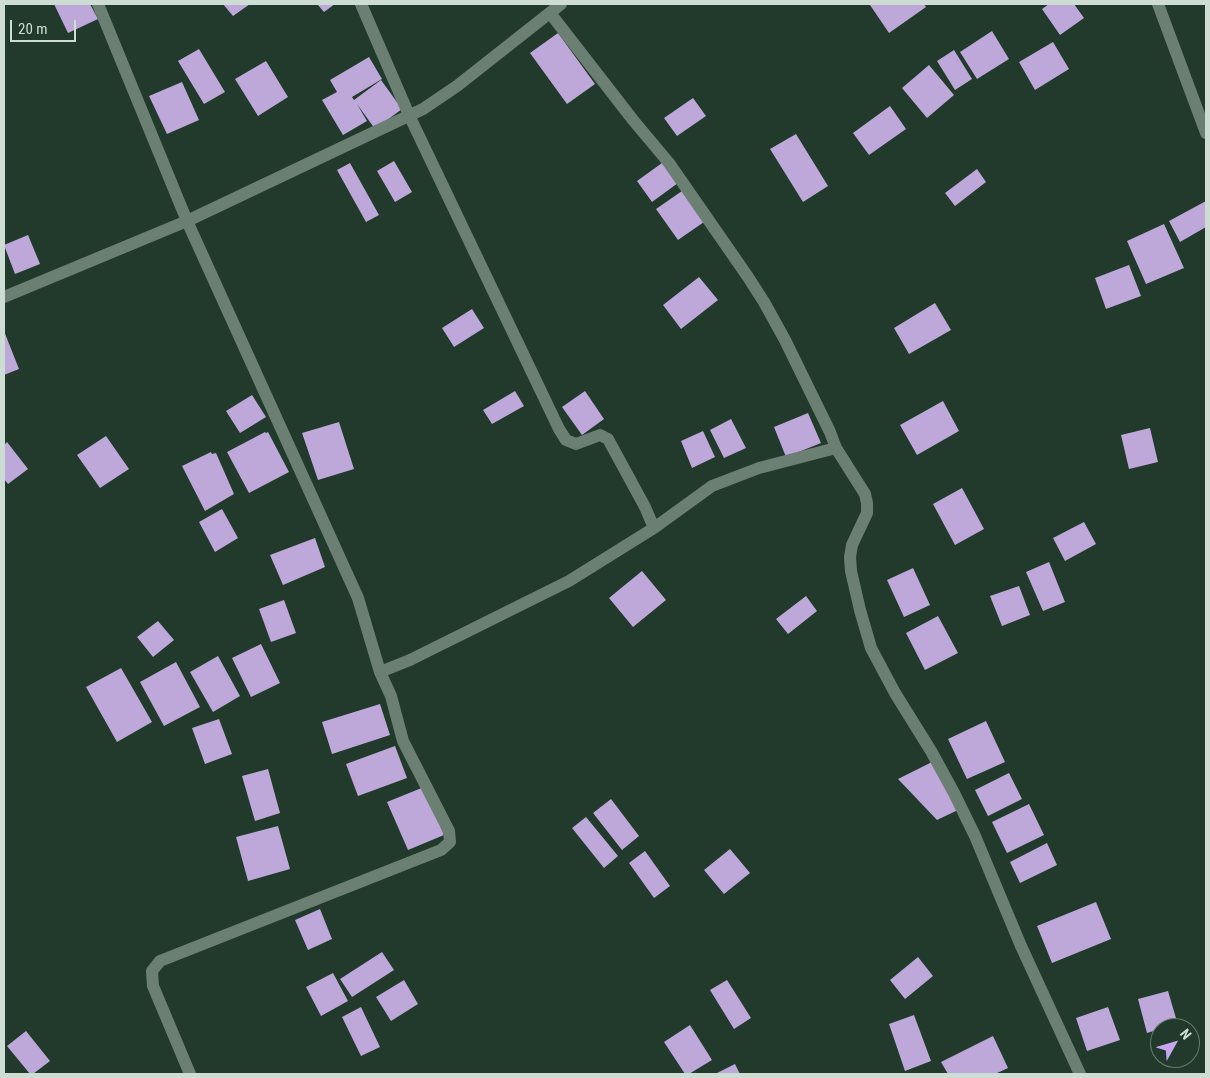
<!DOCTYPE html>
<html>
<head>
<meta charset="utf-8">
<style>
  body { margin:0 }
  #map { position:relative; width:1210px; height:1078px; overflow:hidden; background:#223a2b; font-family:"Roboto Condensed",sans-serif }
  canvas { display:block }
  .frame { position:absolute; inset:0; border:5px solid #ceddd3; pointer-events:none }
  .north { position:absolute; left:1150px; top:1018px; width:50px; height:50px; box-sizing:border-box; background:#223a2b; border:1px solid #677b6e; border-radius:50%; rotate:51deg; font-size:14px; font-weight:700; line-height:20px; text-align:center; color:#ceddd3 }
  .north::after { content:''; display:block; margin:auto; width:18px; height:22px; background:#c7a6f0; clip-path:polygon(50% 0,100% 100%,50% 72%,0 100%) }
  .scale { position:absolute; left:10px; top:20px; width:66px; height:22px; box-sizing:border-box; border:2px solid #ceddd3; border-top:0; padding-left:6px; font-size:15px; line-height:18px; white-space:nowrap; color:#ceddd3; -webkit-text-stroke:4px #223a2b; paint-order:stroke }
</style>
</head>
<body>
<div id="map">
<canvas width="1210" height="1078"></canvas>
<div class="frame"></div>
<div class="north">N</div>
<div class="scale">20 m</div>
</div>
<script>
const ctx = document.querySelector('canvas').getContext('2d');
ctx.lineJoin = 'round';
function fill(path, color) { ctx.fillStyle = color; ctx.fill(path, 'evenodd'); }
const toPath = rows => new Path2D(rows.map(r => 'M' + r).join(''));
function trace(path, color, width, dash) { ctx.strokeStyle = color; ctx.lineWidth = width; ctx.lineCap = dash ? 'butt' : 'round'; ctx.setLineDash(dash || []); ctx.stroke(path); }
fill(toPath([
  [54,4,90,4,98,19,68,33],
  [223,4,250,4,233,16],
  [317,4,335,4,324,12],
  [872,4,924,4,926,7,889,33,870,5],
  [1049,4,1074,4,1084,18,1060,35,1042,9],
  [992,31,1009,59,977,79,960,52],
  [558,33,595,84,567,104,530,53],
  [1053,42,1069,69,1035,90,1019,62],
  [199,49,225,92,204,104,178,61],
  [954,50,972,79,955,90,937,61],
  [369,57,382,79,352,97,354,100,381,80,402,109,375,129,357,104,367,121,343,135,322,100,337,92,330,80],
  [266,61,288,97,258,116,235,79],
  [929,65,954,95,927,118,902,88],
  [182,82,199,120,167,134,149,96],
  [693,98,706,116,677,136,664,118],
  [890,106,906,129,869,155,853,133],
  [796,134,828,186,803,202,770,149],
  [394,161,412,192,395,202,377,171],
  [350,163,379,215,366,222,337,170],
  [662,163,678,183,652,202,637,181],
  [977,169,986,182,955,206,945,193],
  [682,191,704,222,678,240,656,209],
  [1206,201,1206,227,1180,242,1169,221],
  [1164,224,1184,268,1146,284,1127,241],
  [28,235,40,264,15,274,4,245],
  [1129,265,1141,296,1106,309,1095,278],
  [699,277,718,300,681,329,663,305],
  [935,303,951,330,909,354,894,328],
  [472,309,484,328,454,347,442,328],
  [4,331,19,369,4,375],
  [515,391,524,406,492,424,483,410],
  [585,391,604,419,582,435,562,407],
  [252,395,266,417,240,433,226,411],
  [943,401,959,431,917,455,900,425],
  [808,413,821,443,786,457,774,427],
  [731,419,746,448,724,458,710,430],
  [339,422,354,469,318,480,302,433],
  [1150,428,1158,462,1129,469,1121,435],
  [703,431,715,457,692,468,681,441],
  [265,432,266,433,268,432,289,472,249,493,227,452],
  [106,436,129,469,100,488,77,455],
  [7,442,28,469,8,484,4,479,4,445],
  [211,452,212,454,216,453,234,494,205,511,182,466],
  [962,488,984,529,955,545,933,504],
  [222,509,238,538,215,552,199,522],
  [1084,522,1096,544,1065,561,1053,538],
  [315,538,325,567,283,585,270,555],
  [1049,562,1065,602,1043,611,1026,572],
  [913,568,930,605,904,617,887,580],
  [642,571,666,600,633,627,609,598],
  [1019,586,1030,615,1002,626,990,596],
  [806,596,817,611,788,634,776,619],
  [284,600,296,633,271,642,259,609],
  [938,616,958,653,925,670,906,633],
  [158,621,174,640,153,657,137,637],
  [261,644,280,683,251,697,232,658],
  [218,656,240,696,213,712,190,672],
  [176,662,200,707,164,726,140,682],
  [121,668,152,722,117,742,86,687],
  [380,704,390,735,332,754,322,722],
  [219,719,232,754,205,764,192,728],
  [986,721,1005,762,967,779,948,739],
  [395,746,407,778,358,796,346,764],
  [932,762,958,810,937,820,898,779],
  [268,769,280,813,255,821,242,776],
  [1009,773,1022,799,988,816,975,790],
  [424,787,444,835,408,850,387,802],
  [611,799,639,836,622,850,593,813],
  [1029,804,1044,835,1007,853,992,822],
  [586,817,618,856,604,868,572,828],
  [278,826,290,869,248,881,236,837],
  [1047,843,1057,865,1020,883,1010,862],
  [730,849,750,873,724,894,704,870],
  [645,851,670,886,654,898,629,863],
  [1096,902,1111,939,1052,963,1037,926],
  [320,909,332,939,308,950,295,920],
  [382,952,394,970,352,997,340,979],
  [918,957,933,976,905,999,890,980],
  [333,973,348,1001,321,1016,306,987],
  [404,980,418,1004,391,1021,376,997],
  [727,980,751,1018,734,1029,710,990],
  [1168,991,1178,1025,1160,1028,1160,1029,1147,1033,1138,999],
  [361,1007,380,1047,361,1056,342,1017],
  [1108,1007,1120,1040,1087,1051,1076,1018],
  [914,1015,931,1061,905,1071,889,1024],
  [690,1025,712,1060,689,1074,685,1074,664,1042],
  [26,1031,50,1061,33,1074,30,1074,7,1046],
  [993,1036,1008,1068,995,1074,948,1074,941,1062],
  [735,1064,740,1074,715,1074]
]), '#bda8d9');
trace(toPath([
  [98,4,187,221,358,598,380,672],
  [361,4,409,115,559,429,566,440,576,444,600,435,608,439,645,507,654,528],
  [1158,4,1206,133],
  [550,13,633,120,669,163,748,277,764,302,785,340,830,432,836,448,865,494,867,503,867,513,852,545,850,557,851,571,860,610,871,648,895,693,931,751,954,793,975,836,1021,946,1080,1074],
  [4,297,187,221,423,109,457,86,561,4],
  [190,1074,153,986,152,971,160,961,441,850,450,842,449,831,403,741,391,696,380,672,410,660,569,581,654,528,712,486,759,468,836,448]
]), '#6b8072', 12);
</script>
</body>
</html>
